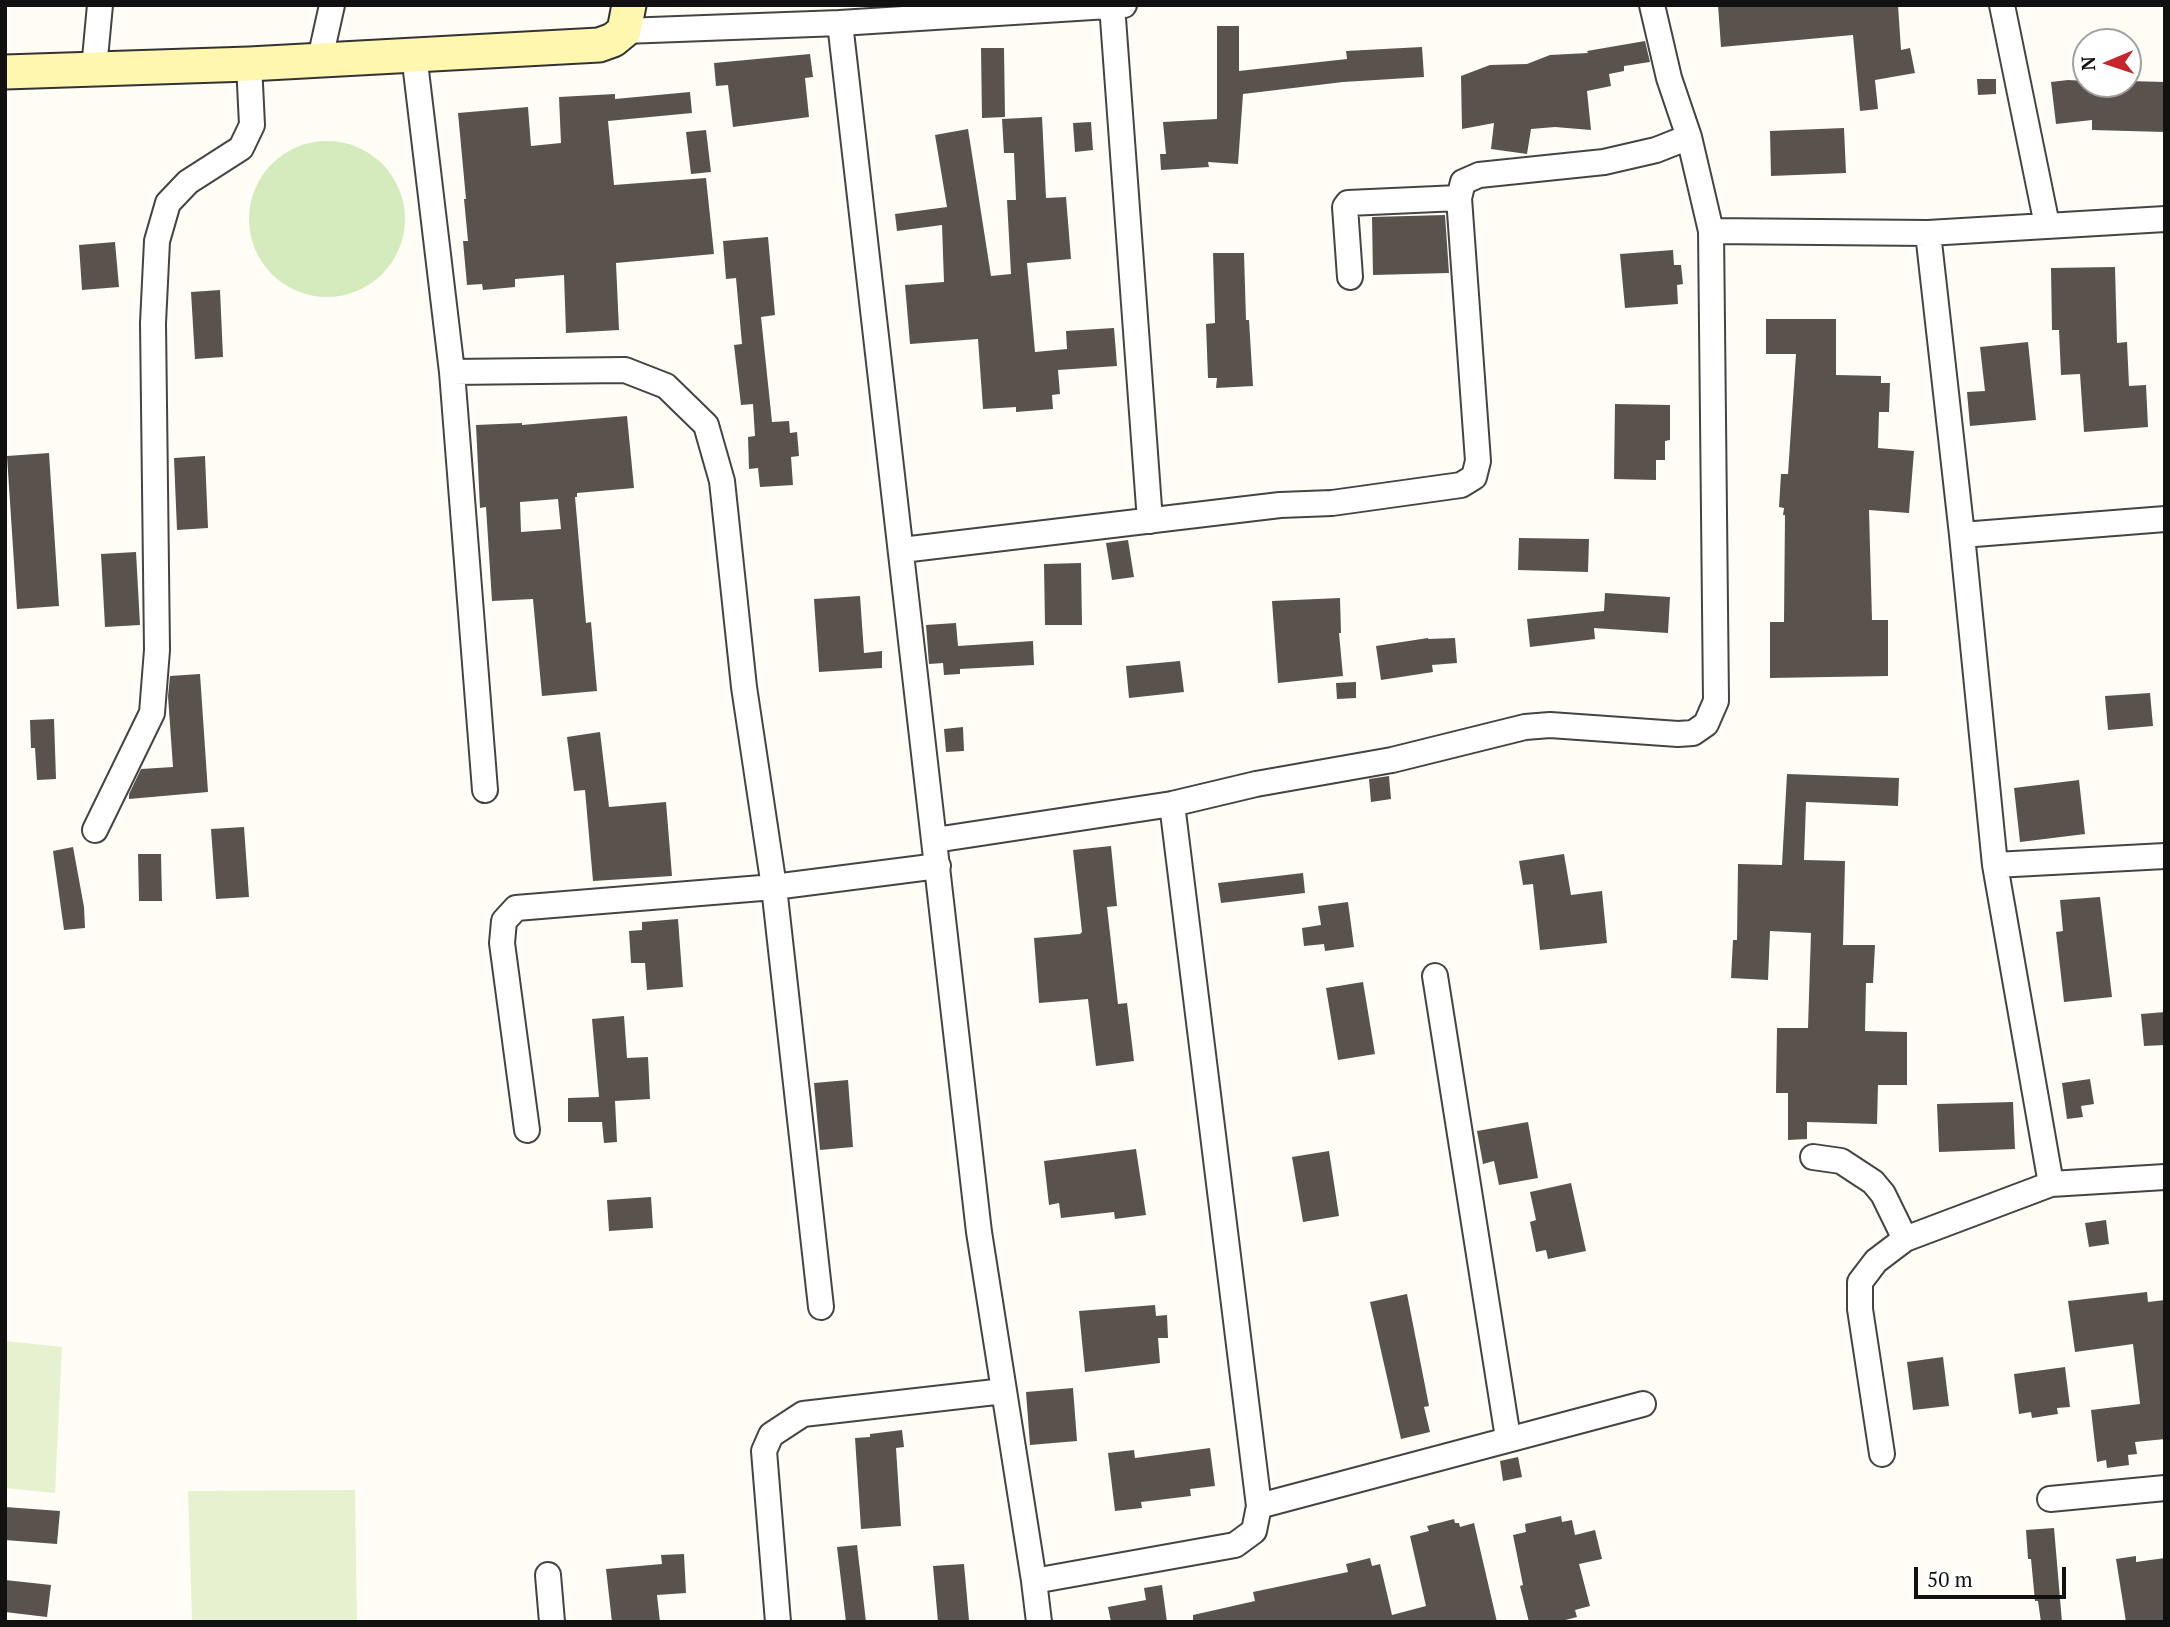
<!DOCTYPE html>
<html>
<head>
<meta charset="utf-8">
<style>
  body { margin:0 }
  #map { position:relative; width:2170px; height:1627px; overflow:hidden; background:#fffdf5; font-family:"PT Serif",serif }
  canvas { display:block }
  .frame { position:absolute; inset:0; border:7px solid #111; pointer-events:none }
  .north { position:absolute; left:2072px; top:28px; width:70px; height:70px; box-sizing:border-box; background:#fff; border:2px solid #a0a0a0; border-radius:50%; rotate:268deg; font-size:19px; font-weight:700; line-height:28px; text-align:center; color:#111 }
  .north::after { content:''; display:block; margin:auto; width:24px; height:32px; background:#c4262e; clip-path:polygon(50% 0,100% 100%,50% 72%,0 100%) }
  .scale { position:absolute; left:1914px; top:1567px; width:152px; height:32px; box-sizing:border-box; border:4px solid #111; border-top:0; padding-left:9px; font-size:21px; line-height:24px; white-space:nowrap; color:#111; -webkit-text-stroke:5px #fff; paint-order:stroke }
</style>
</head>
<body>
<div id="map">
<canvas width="2170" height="1627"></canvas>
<div class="frame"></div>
<div class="north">N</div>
<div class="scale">50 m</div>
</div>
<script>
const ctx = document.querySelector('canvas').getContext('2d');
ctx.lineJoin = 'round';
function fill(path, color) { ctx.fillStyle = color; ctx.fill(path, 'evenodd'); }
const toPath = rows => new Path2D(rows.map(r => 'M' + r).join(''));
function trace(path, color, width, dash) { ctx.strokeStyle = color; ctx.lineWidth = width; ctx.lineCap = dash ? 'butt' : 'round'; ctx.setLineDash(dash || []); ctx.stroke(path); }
fill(toPath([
  '249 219a78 78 0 1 1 156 0a78 78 0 1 1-156 0Z'
]), '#d5ebbd');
fill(toPath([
  [5,1341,62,1347,55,1493,5,1488],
  [355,1490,357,1622,192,1622,188,1491]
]), '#e6f2cf');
fill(toPath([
  [1718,5,1898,5,1901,50,1910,48,1915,73,1875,80,1878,109,1860,111,1853,35,1721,47],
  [1217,26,1239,26,1239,71,1347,59,1346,51,1422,47,1424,77,1343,82,1243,94,1238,164,1208,162,1209,167,1161,170,1160,154,1166,154,1163,122,1217,119],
  [1645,41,1650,62,1624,66,1624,71,1609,74,1611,86,1587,91,1591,130,1555,127,1531,129,1527,154,1491,149,1494,123,1462,129,1461,76,1490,65,1527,64,1550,55,1588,53,1587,51],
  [981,48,1004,48,1005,117,982,118],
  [810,54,813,77,805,78,809,117,733,127,728,85,716,86,714,63],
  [1977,79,1996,79,1996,94,1978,95],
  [2068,80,2086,81,2086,84,2128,84,2128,81,2165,82,2165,132,2092,130,2092,120,2056,124,2051,82],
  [690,92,692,113,608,121,614,185,706,178,714,254,616,263,619,330,566,333,564,275,515,279,515,287,483,290,482,284,467,285,463,241,468,241,464,199,466,199,458,113,528,107,531,146,561,143,559,97,615,94,615,99],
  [1042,117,1046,198,1066,197,1071,259,1027,263,1035,352,1067,349,1066,331,1114,328,1117,366,1058,370,1060,394,1052,395,1053,409,1016,412,1016,407,983,409,978,339,910,344,905,285,944,282,942,225,897,231,895,214,947,207,935,135,968,129,991,276,1011,274,1007,200,1016,200,1014,153,1004,153,1002,119],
  [1091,122,1093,150,1075,152,1073,123],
  [1844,128,1846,173,1771,176,1770,131],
  [706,130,711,172,691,174,686,132],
  [1445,215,1449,273,1373,275,1372,217],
  [768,237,775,315,761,317,772,422,789,421,790,433,797,432,799,456,791,457,793,485,760,487,758,468,749,469,748,437,755,436,753,404,741,405,734,345,742,344,736,278,726,279,723,241],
  [115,242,119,287,82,290,79,245],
  [1673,250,1674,265,1681,265,1683,284,1677,285,1678,304,1625,308,1620,254],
  [1213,253,1244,253,1246,320,1249,320,1253,386,1216,388,1217,378,1208,378,1206,324,1215,323],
  [2115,267,2117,343,2127,342,2129,386,2146,385,2148,427,2084,432,2080,374,2061,375,2059,330,2052,330,2051,268],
  [220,290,223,357,195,359,191,292],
  [1766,319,1836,319,1836,375,1881,376,1881,383,1890,383,1889,412,1879,412,1878,448,1914,451,1909,513,1869,510,1872,620,1888,620,1888,676,1770,678,1770,622,1784,622,1785,515,1783,515,1784,508,1779,507,1781,474,1788,474,1796,354,1766,354],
  [2028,342,2036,420,1970,426,1967,392,1985,391,1980,347],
  [1615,404,1670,405,1670,440,1665,441,1665,460,1656,460,1656,480,1614,479],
  [627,416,634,488,577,493,577,497,575,497,586,623,591,622,597,691,542,696,533,599,492,601,486,507,480,508,476,425,522,423,522,425],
  [558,499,561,529,521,532,520,502],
  [49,453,59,606,17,609,7,456],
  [205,456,208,528,177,530,174,458],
  [1519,538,1589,539,1588,572,1518,570],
  [1128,540,1134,577,1112,580,1106,543],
  [136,552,140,625,105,627,101,554],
  [1081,563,1082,625,1045,625,1044,564],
  [1605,593,1670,597,1668,633,1594,628,1595,639,1530,647,1527,619,1604,611],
  [860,596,864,653,882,651,882,668,819,672,814,599],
  [1340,598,1341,633,1339,633,1343,676,1278,683,1272,601],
  [956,623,958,646,1033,641,1034,665,960,669,960,674,944,675,943,663,929,664,926,625],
  [1428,638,1428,639,1455,638,1457,663,1432,665,1433,672,1381,680,1376,646],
  [1180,661,1184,692,1129,698,1126,666],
  [200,674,208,792,129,799,129,794,141,769,173,767,168,696,170,676],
  [1356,682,1356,698,1337,699,1336,683],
  [2150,693,2153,726,2108,730,2105,696],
  [54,719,56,779,37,780,35,748,31,748,30,720],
  [963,727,964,751,946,752,944,729],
  [600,732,609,807,666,802,672,876,593,881,585,790,574,791,567,737],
  [1787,774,1899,778,1898,806,1806,802,1804,860,1845,861,1843,945,1875,945,1873,983,1866,983,1865,1031,1907,1032,1907,1085,1878,1085,1877,1124,1807,1122,1807,1139,1788,1140,1788,1093,1776,1093,1777,1028,1808,1028,1811,933,1770,931,1768,980,1731,978,1733,940,1737,940,1738,864,1782,865],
  [1389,776,1391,799,1371,802,1369,779],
  [2079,780,2085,834,2020,842,2014,788],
  [244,827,249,897,216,899,211,829],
  [1111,846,1117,906,1107,907,1118,1004,1127,1003,1134,1061,1096,1066,1088,999,1039,1003,1034,938,1080,934,1082,932,1073,850],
  [73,847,84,907,85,928,64,930,53,851],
  [138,854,161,854,162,901,139,901],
  [1564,854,1571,895,1602,891,1607,943,1540,950,1533,884,1523,885,1519,861],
  [1303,873,1305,893,1221,903,1218,883],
  [2100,897,2112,997,2064,1002,2056,932,2063,931,2060,900],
  [1348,902,1354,947,1325,951,1324,944,1304,946,1302,928,1321,925,1318,906],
  [678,919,683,987,647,990,645,963,631,963,629,931,642,930,642,922],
  [1363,982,1375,1054,1338,1060,1326,988],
  [2165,1012,2165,1045,2144,1046,2141,1014],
  [624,1016,627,1058,648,1057,650,1099,615,1101,617,1142,604,1143,602,1122,568,1122,568,1098,599,1097,592,1019],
  [2090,1079,2094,1104,2081,1106,2083,1117,2067,1119,2062,1083],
  [848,1080,853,1147,820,1150,814,1083],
  [2013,1102,2015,1149,1939,1152,1937,1104],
  [1528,1122,1538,1178,1499,1185,1494,1161,1483,1164,1477,1131],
  [1136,1149,1146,1215,1115,1219,1114,1212,1061,1218,1059,1203,1049,1205,1044,1161],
  [1329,1151,1339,1216,1303,1222,1292,1157],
  [1571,1183,1586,1251,1548,1259,1546,1250,1536,1252,1530,1222,1536,1220,1530,1192],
  [651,1197,653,1228,609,1231,607,1200],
  [2106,1220,2109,1244,2089,1247,2085,1223],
  [2147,1292,2148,1302,2165,1300,2165,1439,2135,1442,2137,1454,2128,1455,2129,1465,2107,1468,2106,1460,2097,1462,2091,1410,2140,1404,2133,1344,2075,1352,2068,1301],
  [1407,1294,1429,1406,1424,1407,1430,1432,1401,1439,1370,1302],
  [1155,1305,1156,1316,1167,1315,1168,1338,1158,1338,1160,1363,1085,1372,1079,1311],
  [1943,1357,1949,1406,1913,1410,1907,1362],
  [2065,1367,2070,1407,2057,1408,2058,1414,2032,1418,2031,1412,2019,1414,2014,1374],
  [1073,1388,1077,1441,1030,1445,1026,1392],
  [902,1430,904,1447,896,1448,901,1526,861,1529,855,1438,870,1437,870,1434],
  [1210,1448,1215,1486,1190,1489,1191,1496,1141,1502,1142,1508,1115,1511,1108,1453,1134,1450,1135,1458],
  [1518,1457,1522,1477,1503,1481,1500,1461],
  [5,1507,60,1511,57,1544,5,1540],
  [1561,1516,1562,1522,1572,1520,1575,1535,1595,1530,1602,1559,1579,1564,1590,1606,1575,1610,1577,1617,1558,1622,1529,1622,1520,1586,1523,1585,1513,1535,1526,1532,1525,1524],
  [1454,1519,1455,1523,1459,1523,1460,1527,1474,1523,1497,1622,1193,1622,1193,1615,1255,1601,1253,1592,1348,1572,1346,1564,1370,1558,1372,1566,1380,1564,1392,1615,1426,1606,1410,1536,1429,1531,1427,1526],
  [2054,1528,2062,1622,2041,1622,2038,1601,2035,1601,2031,1559,2028,1559,2026,1530],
  [857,1545,866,1622,846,1622,837,1547],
  [684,1554,686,1593,657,1595,660,1622,612,1622,606,1569,662,1564,661,1555],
  [2136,1556,2136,1562,2165,1558,2165,1622,2126,1622,2116,1559],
  [964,1564,969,1620,938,1622,933,1566],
  [5,1580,51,1585,47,1617,5,1612],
  [1162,1585,1167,1622,1111,1622,1108,1607,1146,1600,1144,1588]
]), '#5a524d');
const street = toPath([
  [1112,5,1150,521],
  [2002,5,2047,225],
  [840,23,979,1232,1034,1581,1039,1622],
  [624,31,840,23,1124,5],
  [414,54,452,372,485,790],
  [320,59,332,5],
  [94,69,100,5],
  [1711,231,1928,233,2165,219],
  [1928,233,1962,535,1995,865,2051,1184],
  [1350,277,1345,207,1348,203,1459,198],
  [452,372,625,370,666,386,706,425,722,481,744,687,774,887,821,1307],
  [1962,535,2165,519],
  [902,550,1280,505,1332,503,1461,485,1474,477,1478,461,1459,198,1463,182,1479,175,1604,162,1656,150,1689,137],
  [95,830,152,713,157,650,153,323,157,241,168,203,188,182,241,148,252,125,249,64],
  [935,840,1172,804,1256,784,1392,760,1525,727,1550,725,1678,734,1693,733,1706,724,1716,701,1711,231,1689,137,1669,78,1652,5],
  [1995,865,2165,856],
  [1435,976,1508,1438],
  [527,1130,502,943,504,921,516,908,774,887,938,866],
  [1813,1157,1841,1161,1873,1182,1883,1194,1905,1239],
  [1882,1454,1860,1309,1860,1282,1876,1261,1905,1239,2051,1184,2165,1177],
  [2050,1499,2165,1488],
  [1259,1506,1643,1404],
  [548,1575,552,1622],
  [1034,1581,1235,1545,1254,1531,1259,1506,1172,804],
  [778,1622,764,1451,771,1435,803,1414,1004,1391]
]);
const secondary = toPath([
  [5,72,249,64,599,45,613,40,624,31,629,5]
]);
trace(street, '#444', 28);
trace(secondary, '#333', 37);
trace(street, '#fff', 24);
trace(secondary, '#fff6b0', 33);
</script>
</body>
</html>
